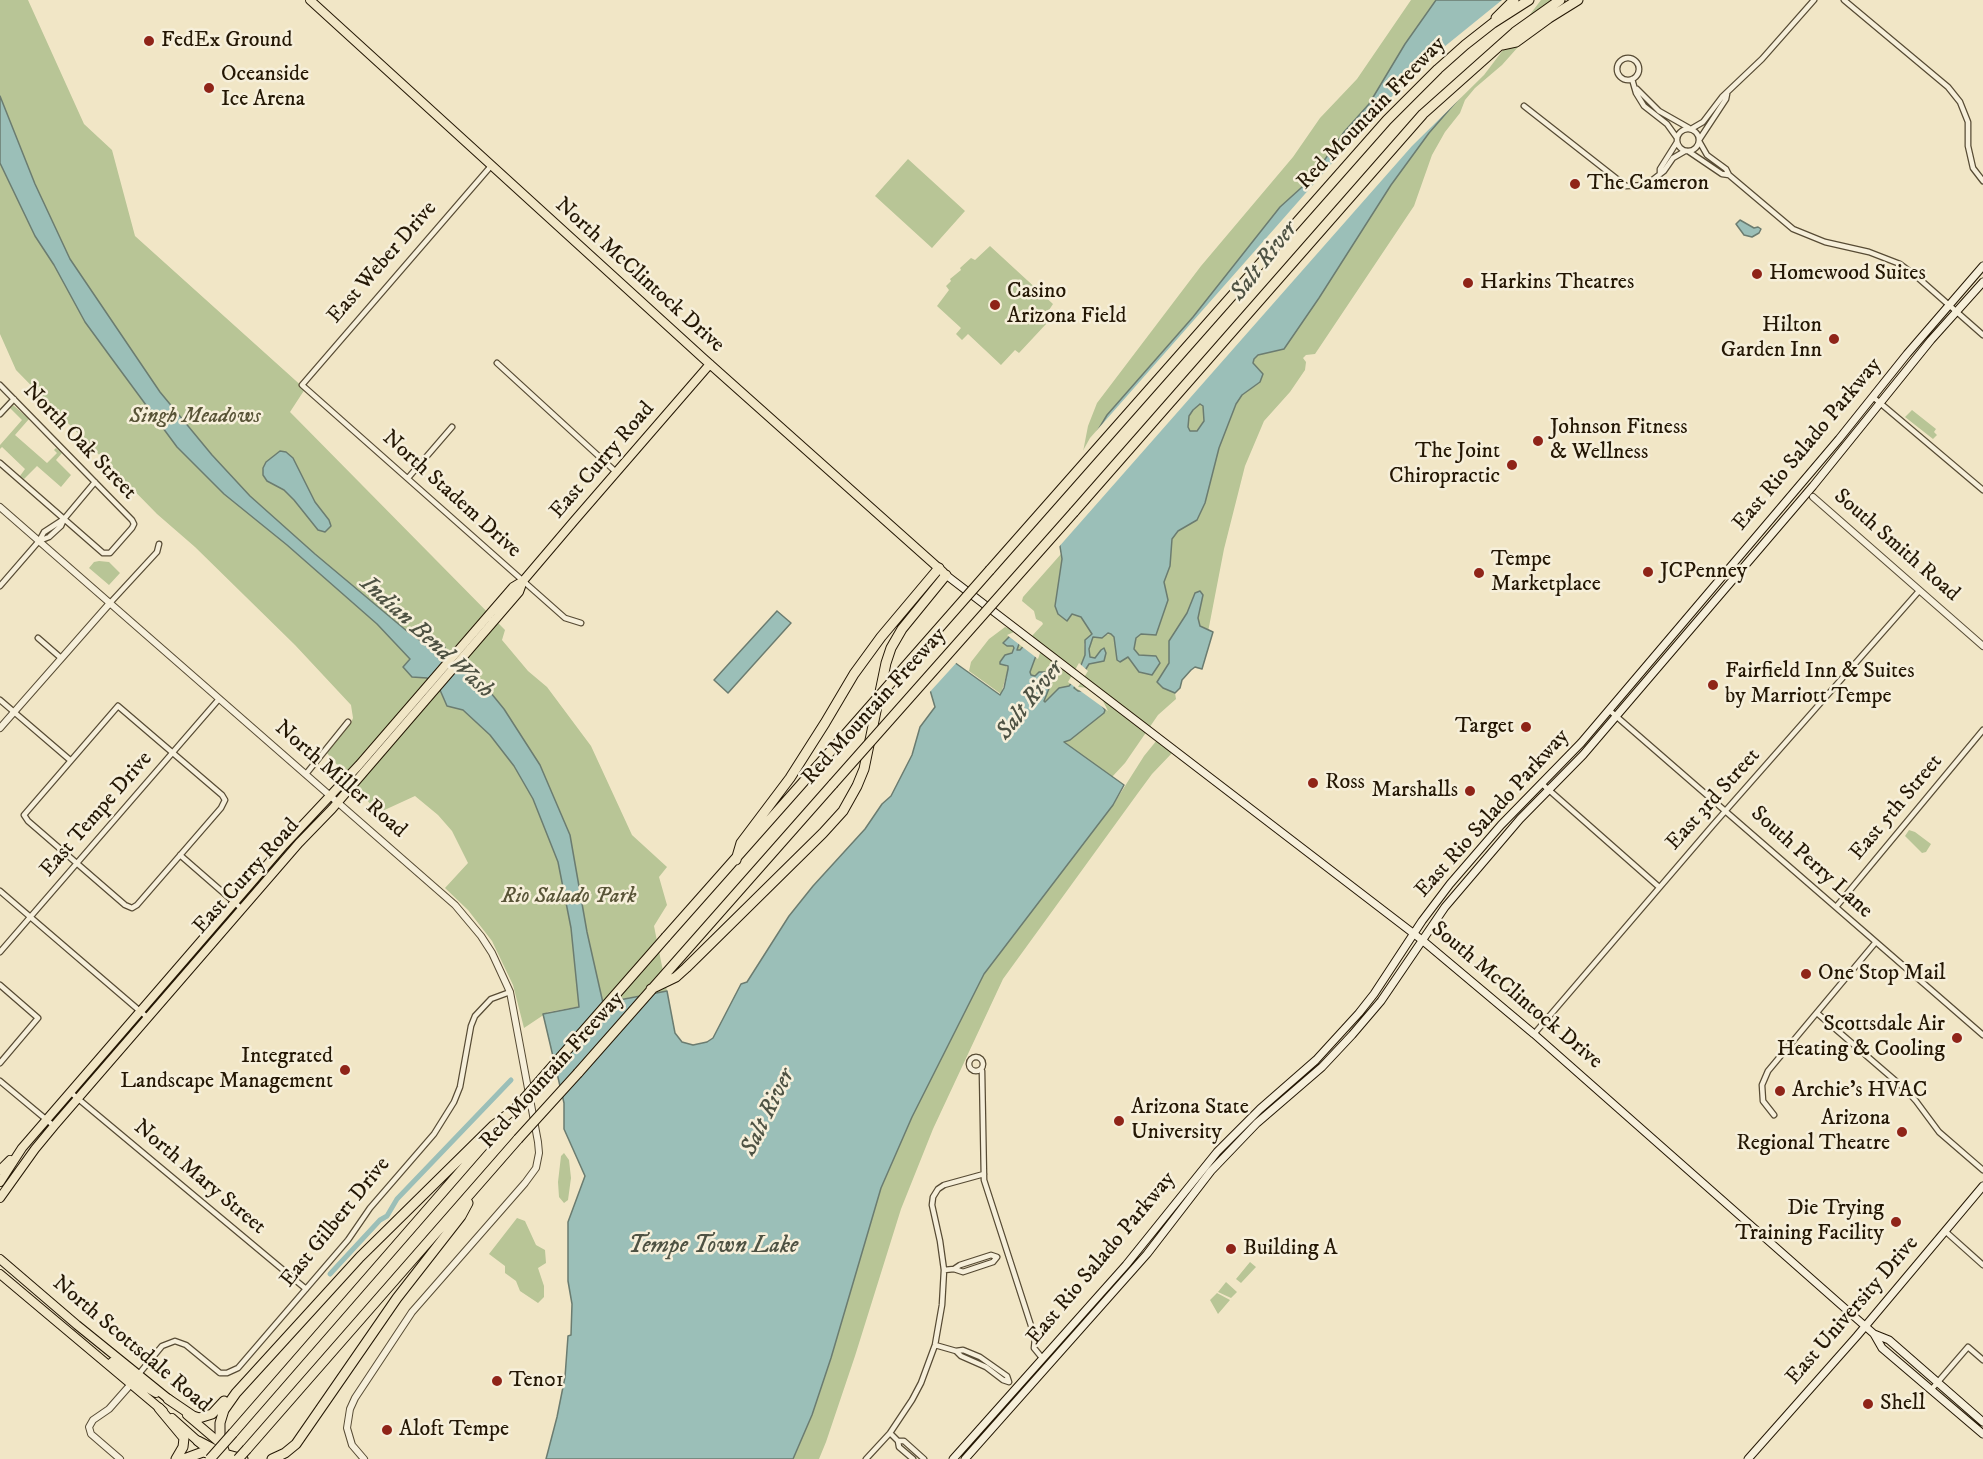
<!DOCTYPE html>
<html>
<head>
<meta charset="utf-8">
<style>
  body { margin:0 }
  canvas { display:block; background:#f1e6c6 }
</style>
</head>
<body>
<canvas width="1983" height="1459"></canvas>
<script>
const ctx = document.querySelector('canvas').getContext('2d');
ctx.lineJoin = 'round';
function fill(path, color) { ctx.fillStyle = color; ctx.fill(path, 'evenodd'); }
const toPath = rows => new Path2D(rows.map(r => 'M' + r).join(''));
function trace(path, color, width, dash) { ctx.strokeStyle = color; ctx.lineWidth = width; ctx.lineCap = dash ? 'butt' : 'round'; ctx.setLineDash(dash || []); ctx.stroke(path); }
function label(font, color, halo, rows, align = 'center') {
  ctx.font = font + ' "IM FELL DW Pica",serif'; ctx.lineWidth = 5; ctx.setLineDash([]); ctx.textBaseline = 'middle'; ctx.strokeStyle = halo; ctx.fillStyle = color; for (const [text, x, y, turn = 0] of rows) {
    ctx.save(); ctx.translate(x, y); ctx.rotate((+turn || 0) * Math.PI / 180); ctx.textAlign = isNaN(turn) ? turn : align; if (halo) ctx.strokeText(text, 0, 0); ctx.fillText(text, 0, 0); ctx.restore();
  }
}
fill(toPath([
  [0,0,28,0,84,124,112,150,135,236,305,389,290,412,505,630,502,640,528,671,547,687,591,746,632,835,667,867,659,877,667,905,654,926,667,991,548,1012,524,1028,513,985,492,941,468,910,445,888,468,863,452,831,438,815,415,796,378,813,327,753,351,723,353,718,351,705,295,645,195,547,157,514,16,370,0,334],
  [1411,0,1436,0,1405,44,1369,104,1344,132,1312,178,1280,207,1193,317,1107,415,1082,457,1088,426,1097,403,1201,266,1293,157,1320,118,1357,79],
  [1538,0,1560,0,1502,65,1475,88,1465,100,1460,113,1445,132,1432,155,1414,206,1315,354,1306,355,1303,358,1306,362,1305,370,1290,392,1264,421,1245,466,1224,549,1208,632,1200,626,1198,618,1202,595,1195,593,1187,613,1169,641,1169,663,1157,682,1163,688,1175,693,1176,699,1158,715,1125,763,1112,777,1063,742,1070,740,1088,691,1078,691,1074,688,1089,664,1094,662,1101,650,1095,658,1090,657,1089,649,1093,636,1111,634,1114,637,1118,660,1128,657,1131,659,1156,657,1139,655,1134,649,1136,638,1168,600,1164,582,1170,566,1172,539,1178,531,1197,520,1205,503,1219,448,1236,404,1242,395,1260,382,1260,370,1253,363,1254,359,1258,355,1284,349,1391,185,1429,133,1481,73],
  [908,159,965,211,932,248,875,196],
  [990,246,1053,304,1043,319,1047,323,1019,353,1015,350,1001,365,968,334,962,340,956,334,961,328,937,306,949,290,946,286,951,281,950,279,961,270,960,268,971,258,975,260],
  [1200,404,1204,406,1204,421,1196,431,1190,431,1188,427,1189,416,1193,410],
  [13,405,29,419,15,435,47,463,57,453,54,450,56,448,62,453,56,460,71,475,61,487,37,466,24,479,20,476,25,469,2,447,0,449,0,445,22,420,10,408],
  [1912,410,1936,429,1934,432,1937,435,1933,439,1905,417],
  [1061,554,1071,614,1081,617,1092,634,1084,644,1085,655,1076,678,1069,686,1059,688,1045,702,1044,701,1043,699,1051,686,1031,675,1030,672,1037,653,1017,650,1017,647,1019,646,1010,636,1007,646,1011,645,1014,648,1005,664,1008,669,1001,694,969,671,971,662,989,639,1005,627,1031,637,1043,624,1042,622,1036,619,1034,611,1022,601,1023,597],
  [99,561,109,562,120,573,109,585,89,568,94,562],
  [1157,740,1173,752,1152,774,1138,793,1003,979,933,1129,901,1209,855,1356,826,1442,819,1459,793,1459,812,1415,881,1188,912,1117,984,974,1113,805,1144,756],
  [1909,830,1915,832,1931,844,1926,852,1922,853,1905,836],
  [564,1153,569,1160,571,1178,568,1200,564,1203,559,1197,558,1182,561,1156],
  [517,1218,525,1221,536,1245,545,1250,546,1263,538,1268,544,1286,544,1297,538,1303,520,1291,516,1281,505,1273,505,1266,489,1254],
  [1250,1262,1256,1267,1241,1283,1236,1279],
  [1226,1282,1237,1292,1231,1298,1218,1292],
  [1217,1293,1230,1300,1218,1314,1210,1300]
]), '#b8c596');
const water = toPath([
  [1436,0,1538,0,1481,73,1429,133,1391,185,1319,298,1284,349,1258,355,1254,359,1253,363,1263,374,1260,382,1242,395,1236,404,1219,448,1205,503,1197,520,1178,531,1172,539,1170,566,1164,582,1168,600,1156,635,1141,634,1136,638,1134,649,1139,655,1156,656,1160,663,1152,675,1139,672,1128,657,1120,662,1117,660,1114,637,1111,634,1108,633,1102,638,1093,637,1089,649,1090,657,1095,658,1101,650,1104,648,1106,653,1104,661,1089,664,1074,688,1078,691,1088,691,1098,699,1105,710,1104,713,1070,740,1064,742,1124,785,1113,805,984,974,912,1117,881,1188,831,1358,812,1415,793,1459,546,1459,557,1417,565,1377,568,1336,571,1335,572,1304,568,1281,568,1222,585,1176,564,1129,564,1103,543,1014,579,1007,571,928,558,862,533,799,514,766,490,735,463,710,447,706,440,690,427,678,412,677,403,667,410,659,377,624,287,545,224,494,177,447,115,363,85,322,54,265,35,236,0,163,0,96,35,184,70,259,160,392,212,455,250,496,315,554,408,632,425,644,430,636,444,645,447,654,482,682,504,709,540,765,570,835,587,932,603,1003,667,991,675,1033,682,1042,693,1045,707,1042,713,1038,741,984,747,982,789,916,813,886,865,829,882,804,891,796,912,755,920,727,935,707,930,690,954,662,1000,695,1004,688,1008,669,1008,666,1000,664,1000,662,1005,655,1012,653,1014,648,1013,646,1007,646,1003,643,1010,636,1020,641,1017,650,1020,650,1026,643,1037,653,1030,672,1031,675,1035,676,1039,672,1045,672,1052,681,1044,701,1045,702,1059,688,1069,686,1076,678,1085,655,1085,640,1092,634,1081,617,1072,614,1067,621,1058,614,1055,606,1062,559,1056,521,1082,457,1107,415,1193,317,1280,207,1312,178,1344,132,1369,104,1405,44,1436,0],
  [1200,404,1203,406,1204,421,1197,431,1190,431,1188,427,1189,416,1193,410,1200,404],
  [1740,220,1754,228,1758,227,1761,229,1759,233,1752,237,1744,235,1736,224,1740,220],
  [280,451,286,452,293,458,315,502,329,520,331,526,325,532,318,530,294,500,284,490,267,481,263,475,263,468,266,462,280,451],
  [1200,591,1203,595,1198,618,1200,626,1213,632,1202,669,1195,667,1191,670,1182,680,1180,688,1175,693,1163,688,1157,682,1169,663,1169,641,1187,613,1195,593,1200,591],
  [777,611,791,623,728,693,714,680,777,611]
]);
fill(water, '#9bbfb8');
trace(water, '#6b7c70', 1.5);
fill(toPath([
  [1502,0,1541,0,1484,75,1412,146,1057,549,1053,520,1080,456,1090,438,1386,102,1444,47],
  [1014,632,1019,635,1023,641,1026,640,1039,647,1040,653,1038,659,1007,635],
  [954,659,958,661,928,694,928,688],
  [1079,663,1088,671,1078,687,1089,688,1101,697,1108,711,1068,682]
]), '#f1e6c6');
trace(toPath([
  [330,1274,380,1220,387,1216,397,1199,511,1080]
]), '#9bbfb8', 5);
const minor = toPath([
  [1844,0,1948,87,1960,102,1968,122,1968,146,1973,168,1983,181],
  '1617 69a11 11 0 1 1 22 0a11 11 0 1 1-22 0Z',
  [1632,79,1636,93,1644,106,1667,124,1677,138],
  [1637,89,1659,111,1689,128],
  [1524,106,1626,186,1646,185,1664,171,1673,158,1685,151],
  '1677 140a11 11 0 1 1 22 0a11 11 0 1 1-22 0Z',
  [1691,129,1703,122,1722,97,1762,59,1814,0],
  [1699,140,1726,99,1727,94],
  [1699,141,1707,155,1726,169,1729,175,1793,229,1825,242,1869,252,1900,264,1916,276,1983,335],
  [1688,151,1722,174,1729,175],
  [491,166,302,385,565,618,581,623],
  [1660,173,1660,169,1677,142],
  [497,363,616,472],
  [0,385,132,520,134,524,132,528,110,553,103,553,0,463],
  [1873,397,1983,490],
  [0,414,14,399],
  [408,478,452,427],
  [39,541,49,537,61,526,64,519,95,482],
  [0,586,39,541,44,532,64,519],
  [110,603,157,552,159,544],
  [38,638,61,658],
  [0,700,70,760],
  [118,706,222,795,225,800,221,808,137,905,132,908,125,905,28,821,24,815,118,706],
  [1609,710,1983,1035],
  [306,774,348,722],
  [1541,783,1659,887],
  [180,855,242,909],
  [0,891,148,1018],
  [1836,907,1983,730],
  [0,952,219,699],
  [0,985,38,1018,0,1063],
  [1817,1013,1905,1089,1916,1101,1939,1132,1983,1170],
  [1534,1034,1713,825,1919,591],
  '969 1064a7 7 0 1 1 14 0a7 7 0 1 1-14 0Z',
  [981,1069,982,1071,984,1180,1035,1338,1034,1348,1043,1359],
  [0,1081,54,1126],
  [70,1092,306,1289],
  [1774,1115,1763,1101,1762,1085,1768,1071,1875,943],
  [1945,1231,1983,1265],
  [944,1270,954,1269,963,1272,993,1262,997,1257,991,1255,960,1265,954,1269],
  [935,1345,956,1351,961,1356,986,1367,1003,1380,1009,1382,1007,1376,980,1357,963,1350,956,1351],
  [138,1375,162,1346,175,1341,186,1345,220,1373,227,1373,238,1368,348,1240,370,1208,434,1134,454,1102,460,1087,471,1026,475,1016,491,999,510,992],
  [1931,1390,1968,1347,1983,1360],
  [890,1433,898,1441,899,1447,913,1459],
  [898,1441,904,1441,924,1459],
  [866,1459,890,1433,912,1400,921,1383,935,1345,942,1305,944,1270,940,1241,932,1205,933,1197,938,1189,944,1185,984,1174]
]);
const tertiary = toPath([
  [1813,497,1983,646],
  [0,507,455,905,481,936,492,953,510,992,538,1142,539,1153,536,1168,525,1183,412,1312,355,1398,350,1409,347,1428,352,1445,364,1459],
  [0,728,110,603],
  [120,1459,91,1434,89,1427,93,1420,109,1409,131,1384]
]);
const secondary = toPath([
  [946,575,1422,940,1534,1034,1874,1334,1882,1348,1983,1434],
  [1874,1334,1889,1340,1983,1422],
  [953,1459,1126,1265,1217,1152,1260,1109,1316,1060,1359,1013,1374,994,1422,921,1450,884,1501,825,1581,743,1839,439,1907,354,1983,266],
  [965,1459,1147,1254,1211,1171,1257,1123,1322,1067,1352,1035,1381,1001,1445,907,1520,819,1583,755,1813,486,1931,340,1983,282],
  [1748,1459,1857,1336,1983,1186]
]);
const primary = toPath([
  [310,0,703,358,943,572],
  [0,1170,10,1160],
  [0,1182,22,1148,284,845,359,765,513,587,523,581],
  [0,1198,35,1149,54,1126,299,843,332,809,519,592,523,581,574,521,710,364],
  [0,1259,77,1325,171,1401],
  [0,1274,163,1411],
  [112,1362,132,1377,138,1375],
  [131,1384,136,1381,156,1393],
  [187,1415,221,1444],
  [172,1418,201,1444]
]);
const motorway = toPath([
  [1496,18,1514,0],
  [1502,45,1516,42,1549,18,1578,0],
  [1074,512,1423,114,1515,32,1560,0],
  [990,570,1387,120,1438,69,1465,45,1493,23,1529,0],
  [736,860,741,843,790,778,825,723,854,674,881,637,939,568],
  [666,937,844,736],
  [651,989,676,977,686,968,823,833,843,811,857,786,864,769,886,663,891,648,902,629,946,575],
  [578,1073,833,784],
  [168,1399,193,1416,199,1418,212,1414,224,1401],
  [159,1408,184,1438,183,1447,176,1459],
  [233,1433,501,1125],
  [198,1441,221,1453,243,1459],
  [247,1449,518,1139],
  [184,1459,203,1452,219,1456],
  [227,1459,220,1439,220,1423,224,1410,236,1393,360,1257,494,1125,516,1108],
  [272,1459,285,1453,296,1444,397,1298,461,1216,468,1203]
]);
trace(minor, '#574b34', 7);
trace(tertiary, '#574b34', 8);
trace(secondary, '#241704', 9);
trace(primary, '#241704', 10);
trace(motorway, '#241704', 11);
trace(minor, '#f6efda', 4.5);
trace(tertiary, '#f6efda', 6);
trace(secondary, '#f6efda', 7);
trace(primary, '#f1e6c6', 8);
trace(motorway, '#f1e6c6', 9);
const motorwayBridge = toPath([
  [844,736,990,570],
  [833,784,1074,512],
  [516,1108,666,937],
  [518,1139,578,1073],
  [210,1459,233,1433],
  [238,1459,247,1449]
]);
trace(motorwayBridge, '#241704', 11, []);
trace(motorwayBridge, '#f1e6c6', 9);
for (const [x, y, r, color] of [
  [149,41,6,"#8f2418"],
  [209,88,6,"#8f2418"],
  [1575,184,6,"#8f2418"],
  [1757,274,6,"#8f2418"],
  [1468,283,6,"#8f2418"],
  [995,305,6,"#8f2418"],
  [1834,339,6,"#8f2418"],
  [1538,441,6,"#8f2418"],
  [1512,465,6,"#8f2418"],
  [1648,572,6,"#8f2418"],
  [1479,573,6,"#8f2418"],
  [1713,685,6,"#8f2418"],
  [1526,727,6,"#8f2418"],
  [1313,783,6,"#8f2418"],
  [1470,791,6,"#8f2418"],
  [1806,974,6,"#8f2418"],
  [1957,1038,6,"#8f2418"],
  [345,1070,6,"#8f2418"],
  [1780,1091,6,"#8f2418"],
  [1119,1121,6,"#8f2418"],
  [1902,1132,6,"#8f2418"],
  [1896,1222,6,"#8f2418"],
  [1231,1249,6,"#8f2418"],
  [497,1381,6,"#8f2418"],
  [1868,1404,6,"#8f2418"],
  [387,1430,6,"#8f2418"]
]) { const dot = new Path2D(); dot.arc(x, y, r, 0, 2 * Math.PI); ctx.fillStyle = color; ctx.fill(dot); trace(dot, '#f6efda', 2); }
label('22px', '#241704', '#f6efda', [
  ["FedEx Ground",161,41],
  ["Oceanside",221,75],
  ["Ice Arena",221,100],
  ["The Cameron",1587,184],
  ["Homewood Suites",1769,274],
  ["Harkins Theatres",1480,283],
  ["Casino",1007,292],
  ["Arizona Field",1007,317],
  ["Hilton",1822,326,"right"],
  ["Garden Inn",1822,351,"right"],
  ["Johnson Fitness",1550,428],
  ["& Wellness",1550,453],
  ["The Joint",1500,452,"right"],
  ["Chiropractic",1500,477,"right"],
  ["Tempe",1491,560],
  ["Marketplace",1491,585],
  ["JCPenney",1660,572],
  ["Fairfield Inn & Suites",1725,672],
  ["by Marriott Tempe",1725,697],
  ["Target",1514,727,"right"],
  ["Ross",1325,783],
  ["Marshalls",1458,791,"right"],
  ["One Stop Mail",1818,974],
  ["Scottsdale Air",1945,1025,"right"],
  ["Heating & Cooling",1945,1050,"right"],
  ["Integrated",333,1057,"right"],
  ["Landscape Management",333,1082,"right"],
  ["Archie’s HVAC",1792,1091],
  ["Arizona State",1131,1108],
  ["University",1131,1133],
  ["Arizona",1890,1119,"right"],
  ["Regional Theatre",1890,1144,"right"],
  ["Die Trying",1884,1209,"right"],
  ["Training Facility",1884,1234,"right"],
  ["Building A",1243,1249],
  ["Ten01",509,1381],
  ["Shell",1880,1404],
  ["Aloft Tempe",399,1430]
], 'left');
label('22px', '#241704', '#f6efda', [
  ["Red Mountain Freeway",1372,114,-46],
  ["East Weber Drive",383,263,-49],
  ["North McClintock Drive",639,276,42],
  ["North Oak Street",79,442,46],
  ["East Rio Salado Parkway",1808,445,-50],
  ["East Curry Road",603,461,-49],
  ["North Stadem Drive",451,495,42],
  ["South Smith Road",1896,546,41],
  ["Red Mountain Freeway",875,707,-48],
  ["North Miller Road",340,780,41],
  ["East 3rd Street",1714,800,-48],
  ["East 5th Street",1897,808,-50],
  ["East Rio Salado Parkway",1493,814,-48],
  ["East Tempe Drive",97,815,-49],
  ["South Perry Lane",1811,863,42],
  ["East Curry Road",247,877,-48],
  ["South McClintock Drive",1516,996,40],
  ["Red Mountain Freeway",553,1071,-48],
  ["North Mary Street",199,1178,40],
  ["East Gilbert Drive",336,1223,-51],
  ["East Rio Salado Parkway",1102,1259,-50],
  ["East University Drive",1853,1311,-49],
  ["North Scottsdale Road",131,1345,40]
]);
label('italic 22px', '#585437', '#f6efda', [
  ["Singh Meadows",195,417],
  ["Rio Salado Park",569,897]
]);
label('italic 24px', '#4e5243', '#f6efda', [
  ["Salt River",1265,262,-52],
  ["Indian Bend Wash",426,638,42],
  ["Salt River",1031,701,-52],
  ["Salt River",769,1113,-64],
  ["Tempe Town Lake",713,1247]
]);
</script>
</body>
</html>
